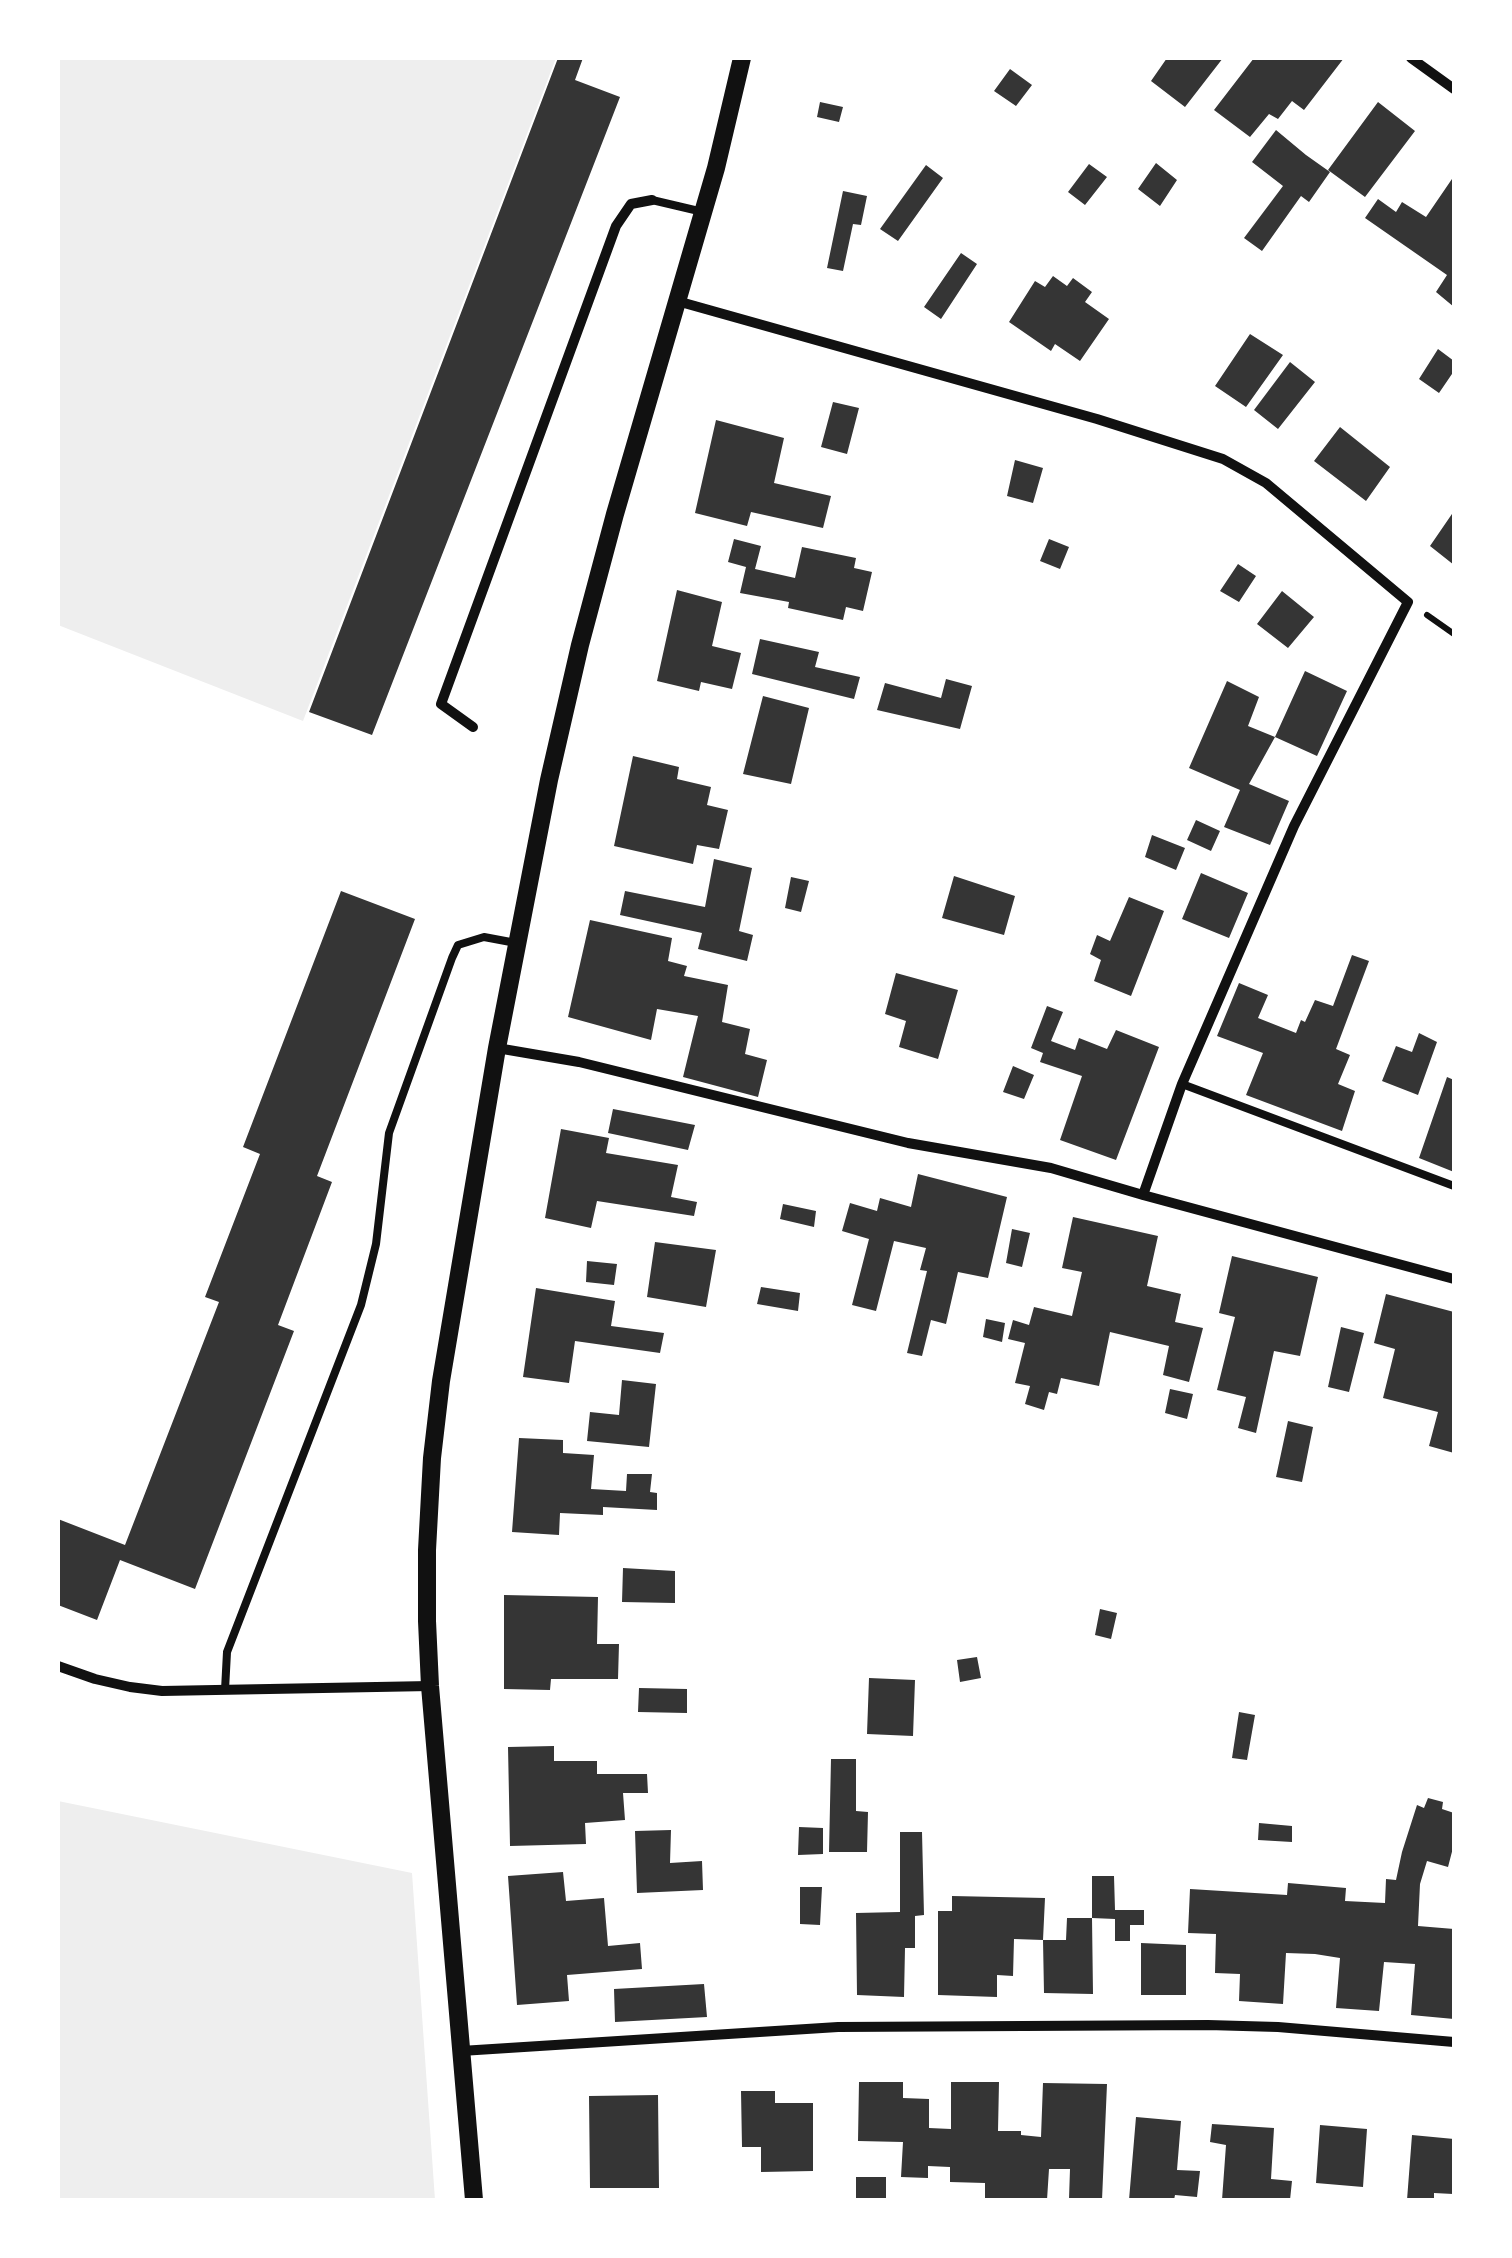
<!DOCTYPE html>
<html>
<head>
<meta charset="utf-8">
<style>
  body { margin:0 }
  #map { position:relative; width:1512px; height:2258px; overflow:hidden; background:#fff; font-family:"Sofia Sans Condensed",sans-serif }
  canvas { display:block }
  .frame { position:absolute; inset:0; border:60px solid #fff; pointer-events:none }
</style>
</head>
<body>
<div id="map">
<canvas width="1512" height="2258"></canvas>
<div class="frame"></div>
</div>
<script>
const ctx = document.querySelector('canvas').getContext('2d');
ctx.lineJoin = 'round';
function fill(path, color) { ctx.fillStyle = color; ctx.fill(path, 'evenodd'); }
const toPath = rows => new Path2D(rows.map(r => 'M' + r).join(''));
function trace(path, color, width, dash) { ctx.strokeStyle = color; ctx.lineWidth = width; ctx.lineCap = dash ? 'butt' : 'round'; ctx.setLineDash(dash || []); ctx.stroke(path); }
fill(toPath([
  [58,58,556,58,303,721,58,625],
  [58,1801,412,1873,435,2200,58,2200]
]), '#eee');
fill(toPath([
  [558,58,583,58,575,80,620,97,372,735,309,712],
  [1167,58,1223,58,1185,107,1151,81],
  [1254,58,1344,58,1304,110,1292,101,1278,119,1269,114,1250,137,1214,110],
  [1010,69,1032,85,1016,106,994,91],
  [820,102,843,107,839,122,817,117],
  [1378,102,1415,131,1365,197,1328,170],
  [1276,130,1306,155,1330,172,1309,202,1301,196,1262,251,1244,238,1283,186,1252,162],
  [1156,163,1177,180,1160,206,1138,189],
  [1089,164,1107,177,1085,205,1068,192],
  [926,165,943,178,898,241,880,229],
  [1454,176,1454,307,1436,292,1447,275,1365,218,1378,199,1396,212,1402,202,1426,217],
  [843,191,867,196,861,225,853,224,843,271,827,268],
  [961,253,977,264,941,319,924,307],
  [1053,276,1067,286,1073,278,1092,292,1085,302,1109,319,1080,361,1055,344,1051,351,1009,322,1035,281,1045,287],
  [1250,334,1283,355,1246,407,1215,386],
  [1438,349,1454,361,1454,371,1439,393,1419,379],
  [1290,362,1315,382,1278,429,1254,410],
  [833,402,859,408,847,454,821,447],
  [716,420,784,438,774,483,831,496,823,528,751,512,747,526,695,513],
  [1340,427,1390,467,1366,501,1314,461],
  [1015,460,1043,468,1033,503,1007,496],
  [1454,511,1454,565,1430,546],
  [734,539,761,546,755,569,795,578,802,547,856,558,854,568,872,572,863,611,846,607,843,620,788,608,789,602,740,593,746,567,728,562],
  [1049,539,1069,547,1060,569,1040,561],
  [1238,564,1256,576,1239,602,1220,591],
  [677,590,722,602,712,646,741,653,732,689,701,682,699,691,657,681],
  [1282,591,1314,617,1288,648,1257,624],
  [760,639,819,652,815,667,860,677,854,699,752,674],
  [1305,671,1347,691,1317,756,1275,737],
  [946,679,972,686,960,729,877,710,885,683,941,698],
  [1227,681,1259,697,1248,726,1275,737,1249,784,1289,801,1270,845,1224,827,1240,790,1189,768],
  [763,696,809,708,791,784,743,774],
  [633,756,679,767,677,779,711,787,707,805,728,810,719,849,697,845,693,864,614,846],
  [1196,820,1220,831,1211,851,1187,840],
  [1152,835,1185,848,1176,870,1145,857],
  [714,859,752,868,739,931,753,935,747,961,698,949,702,933,620,915,625,891,705,907],
  [1201,873,1248,893,1229,938,1182,919],
  [954,876,1015,896,1004,935,942,918],
  [791,877,809,881,801,912,785,908],
  [341,891,415,919,317,1176,332,1182,278,1325,294,1331,195,1589,120,1560,97,1620,58,1605,58,1519,125,1545,219,1302,205,1297,260,1154,243,1147],
  [1129,897,1164,911,1131,996,1094,981,1101,960,1090,954,1097,935,1110,941],
  [590,920,672,938,668,961,687,966,684,976,728,985,722,1022,750,1029,745,1054,767,1060,758,1097,683,1077,698,1016,657,1009,651,1040,568,1017],
  [1352,955,1369,961,1336,1049,1350,1055,1338,1084,1355,1091,1342,1131,1246,1095,1263,1053,1217,1036,1239,983,1268,995,1258,1018,1296,1033,1301,1020,1305,1022,1315,1000,1333,1006],
  [896,973,958,990,938,1059,899,1047,906,1021,885,1014],
  [1047,1006,1063,1012,1051,1041,1075,1050,1079,1038,1107,1049,1116,1030,1159,1047,1116,1160,1060,1140,1082,1076,1040,1062,1043,1053,1031,1048],
  [1419,1033,1437,1042,1418,1095,1382,1081,1396,1046,1412,1052],
  [1013,1066,1034,1075,1024,1099,1003,1092],
  [1447,1077,1454,1080,1454,1172,1419,1158],
  [613,1109,695,1125,688,1150,608,1133],
  [561,1129,609,1138,606,1153,678,1165,671,1197,697,1202,694,1216,597,1201,591,1228,545,1218],
  [918,1174,1007,1197,988,1278,958,1272,946,1324,931,1320,922,1356,907,1353,927,1271,920,1270,926,1248,894,1241,876,1311,852,1305,869,1239,842,1231,850,1203,877,1211,880,1198,911,1207],
  [783,1204,816,1211,814,1227,780,1219],
  [1073,1217,1158,1236,1147,1286,1181,1294,1175,1322,1203,1328,1189,1382,1163,1375,1169,1346,1110,1332,1099,1386,1061,1378,1057,1394,1049,1392,1044,1410,1025,1404,1030,1386,1015,1383,1025,1343,1008,1339,1013,1320,1029,1325,1034,1307,1072,1316,1082,1272,1062,1268],
  [1012,1229,1030,1233,1022,1267,1006,1263],
  [655,1242,716,1250,706,1307,647,1297],
  [1232,1256,1318,1277,1300,1356,1274,1351,1256,1433,1238,1428,1246,1397,1217,1390,1235,1317,1219,1313],
  [587,1261,617,1264,614,1285,586,1282],
  [761,1287,800,1293,798,1311,757,1304],
  [536,1288,615,1301,611,1326,664,1333,660,1353,575,1341,569,1383,523,1377],
  [1386,1294,1454,1312,1454,1453,1429,1446,1438,1412,1383,1398,1395,1349,1374,1343],
  [986,1319,1005,1323,1002,1342,983,1337],
  [1341,1327,1364,1333,1349,1392,1328,1387],
  [622,1380,656,1384,649,1447,587,1441,590,1412,619,1415],
  [1170,1389,1193,1394,1187,1419,1165,1413],
  [1288,1421,1313,1427,1302,1482,1276,1477],
  [519,1438,563,1440,563,1453,594,1455,591,1489,626,1491,627,1474,652,1474,650,1492,657,1493,657,1510,603,1507,603,1515,560,1513,559,1535,512,1532],
  [623,1568,675,1571,675,1603,622,1602],
  [504,1595,598,1597,597,1644,619,1644,618,1679,551,1679,550,1690,504,1689],
  [1100,1609,1117,1613,1111,1639,1095,1635],
  [977,1657,981,1678,960,1682,957,1660],
  [869,1678,915,1680,913,1736,867,1734],
  [639,1688,687,1689,687,1713,638,1712],
  [1239,1712,1255,1715,1247,1760,1232,1758],
  [554,1746,554,1761,597,1761,597,1774,647,1774,648,1793,623,1793,625,1820,585,1823,586,1844,510,1846,508,1747],
  [831,1759,856,1759,856,1811,868,1812,867,1852,829,1852],
  [1428,1798,1443,1802,1442,1809,1454,1813,1454,1844,1448,1867,1427,1861,1420,1884,1418,1926,1454,1929,1454,2019,1411,2015,1415,1964,1384,1962,1379,2011,1336,2008,1340,1958,1315,1954,1286,1953,1283,2004,1239,2001,1240,1974,1215,1973,1216,1934,1188,1933,1190,1889,1287,1895,1288,1883,1346,1888,1345,1901,1385,1903,1386,1879,1396,1880,1402,1852,1417,1805,1424,1808],
  [1259,1823,1292,1826,1292,1842,1258,1840],
  [799,1827,823,1828,823,1854,798,1855],
  [671,1830,670,1863,702,1861,703,1890,637,1893,635,1831],
  [900,1832,922,1832,924,1915,915,1916,915,1948,905,1948,904,1997,857,1995,856,1913,900,1912],
  [563,1872,566,1901,604,1898,608,1946,640,1943,642,1969,567,1975,569,2001,517,2005,508,1876],
  [1092,1876,1114,1876,1115,1910,1144,1910,1144,1925,1130,1925,1130,1941,1115,1941,1115,1919,1092,1918],
  [800,1887,822,1887,820,1925,800,1924],
  [952,1896,1045,1898,1043,1940,1014,1939,1013,1976,997,1975,997,1997,938,1995,938,1911,952,1911],
  [1067,1918,1092,1918,1093,1994,1044,1993,1043,1940,1066,1940],
  [1141,1943,1186,1945,1186,1995,1141,1995],
  [704,1984,707,2017,615,2022,614,1989],
  [859,2082,903,2082,903,2098,929,2099,929,2128,951,2129,951,2082,999,2082,998,2131,1021,2131,1021,2135,1041,2137,1043,2083,1107,2084,1102,2200,1069,2199,1070,2169,1049,2169,1047,2200,985,2200,985,2183,950,2182,950,2167,928,2166,928,2178,901,2177,903,2142,858,2141],
  [741,2091,775,2091,775,2103,813,2103,813,2171,761,2172,761,2147,742,2147],
  [658,2095,659,2188,590,2188,589,2096],
  [1136,2117,1181,2121,1177,2170,1200,2171,1197,2197,1175,2195,1174,2200,1129,2200],
  [1212,2124,1274,2128,1271,2179,1292,2181,1290,2200,1222,2200,1226,2145,1210,2142],
  [1320,2125,1367,2129,1363,2187,1316,2183],
  [1412,2135,1454,2139,1453,2194,1434,2193,1434,2200,1407,2200],
  [856,2177,886,2177,886,2200,856,2200]
]), '#353535');
trace(toPath([
  [1427,615,1454,634]
]), '#111', 6);
trace(toPath([
  [652,200,703,212],
  [1182,1084,1454,1186],
  [225,1690,227,1652,361,1305,376,1244,389,1133,452,958,458,945,484,937,516,943]
]), '#111', 8);
trace(toPath([
  [1411,58,1454,89],
  [677,301,1097,419,1223,459,1266,483,1408,602,1294,826,1182,1084,1143,1195],
  [473,727,441,704,616,226,631,204,652,200],
  [497,1048,579,1062,908,1143,1051,1168,1143,1195,1454,1279],
  [58,1666,95,1679,130,1687,162,1691,430,1686],
  [461,2051,838,2027,1208,2025,1278,2027,1454,2042]
]), '#111', 10);
trace(toPath([
  [474,2200,430,1686,427,1621,427,1550,432,1458,441,1381,497,1048,549,780,580,645,615,514,716,168,742,58]
]), '#111', 18);
</script>
</body>
</html>
